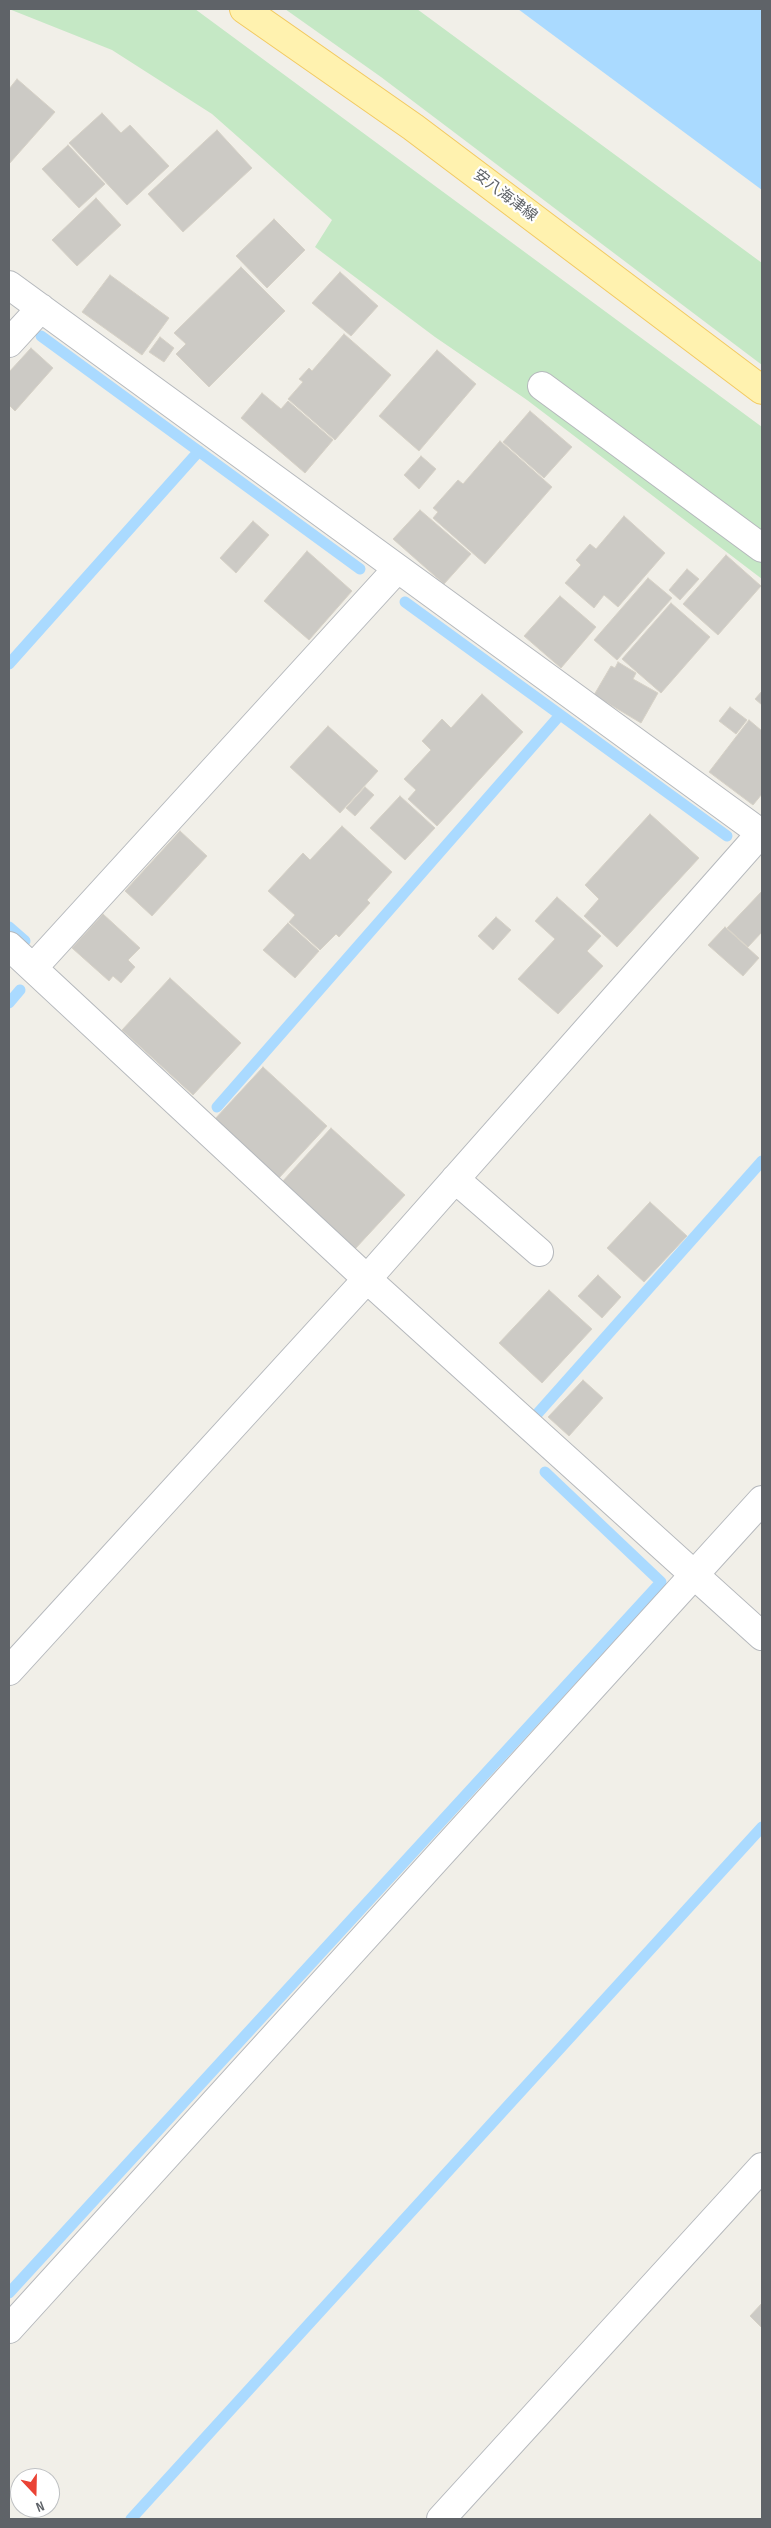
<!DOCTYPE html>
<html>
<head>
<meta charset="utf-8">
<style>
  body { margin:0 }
  #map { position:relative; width:771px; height:2528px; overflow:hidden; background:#f1efe8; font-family:"Sofia Sans Condensed",sans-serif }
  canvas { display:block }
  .frame { position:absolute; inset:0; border:10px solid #5f6368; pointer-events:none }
  .north { position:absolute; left:10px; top:2468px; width:50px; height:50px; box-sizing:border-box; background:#fff; border:1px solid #bfc1c3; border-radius:50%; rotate:159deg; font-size:14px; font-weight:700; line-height:20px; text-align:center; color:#5f6368 }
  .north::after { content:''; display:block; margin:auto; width:18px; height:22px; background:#ea4335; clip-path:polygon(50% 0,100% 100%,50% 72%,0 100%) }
</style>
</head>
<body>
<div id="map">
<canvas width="771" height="2528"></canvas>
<div class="frame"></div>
<div class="north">N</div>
</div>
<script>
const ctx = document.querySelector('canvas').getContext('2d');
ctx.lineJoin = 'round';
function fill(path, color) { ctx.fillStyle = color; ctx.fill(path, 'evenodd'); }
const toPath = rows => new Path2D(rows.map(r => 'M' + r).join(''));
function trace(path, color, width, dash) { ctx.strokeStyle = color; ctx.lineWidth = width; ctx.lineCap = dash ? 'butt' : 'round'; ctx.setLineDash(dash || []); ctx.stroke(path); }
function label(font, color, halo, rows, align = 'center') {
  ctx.font = font + ' "Sofia Sans Condensed","Noto Sans JP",sans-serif'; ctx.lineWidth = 4.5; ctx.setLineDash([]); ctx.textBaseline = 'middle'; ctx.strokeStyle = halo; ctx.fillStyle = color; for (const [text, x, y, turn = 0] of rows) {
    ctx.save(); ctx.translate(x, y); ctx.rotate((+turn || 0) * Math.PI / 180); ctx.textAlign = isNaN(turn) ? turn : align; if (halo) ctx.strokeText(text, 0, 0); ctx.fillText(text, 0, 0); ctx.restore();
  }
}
fill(toPath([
  [9,9,195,9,762,427,762,536,532,393,762,563,762,579,527,400,435,337,315,247,332,220,212,114,112,50],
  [285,9,417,9,762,263,762,365,381,77]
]), '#c5e8c5');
fill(toPath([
  [518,9,762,9,762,190,522,12]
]), '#aadaff');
trace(toPath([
  [41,336,360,569],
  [405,602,727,836],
  [9,664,199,451],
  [9,927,25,941],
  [9,1003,20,990],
  [217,1107,560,715],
  [538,1413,762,1161],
  [9,2293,661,1582,545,1472],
  [131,2519,762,1827]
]), '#aadaff', 11);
const building = toPath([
  [17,79,55,112,9,164,9,89,17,79],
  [102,113,121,133,130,125,169,166,127,205,69,143,102,113],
  [217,130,252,168,183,232,148,194,217,130],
  [68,145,105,184,79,208,42,169,68,145],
  [96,198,121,225,77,266,52,240,96,198],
  [274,219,305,250,267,288,236,256,274,219],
  [241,267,285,311,209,387,176,354,186,344,174,333,241,267],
  [340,272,378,306,351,336,312,303,340,272],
  [110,275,169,318,142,355,82,312,110,275],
  [344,334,391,375,335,440,288,399,303,382,299,379,309,368,312,371,344,334],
  [160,337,174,348,164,362,149,352,160,337],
  [31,348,53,368,15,411,9,405,9,372,31,348],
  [437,350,476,384,419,451,379,416,437,350],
  [262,393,281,409,288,401,333,440,305,473,241,418,262,393],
  [530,411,572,447,544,478,503,442,530,411],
  [500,441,552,487,485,564,433,518,438,512,433,508,458,480,463,484,500,441],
  [421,456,436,469,419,489,404,475,421,456],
  [420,510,471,554,444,584,393,539,420,510],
  [624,516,665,553,618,607,604,595,594,608,565,583,581,565,576,560,590,544,596,549,624,516],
  [253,521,269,535,236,573,220,558,253,521],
  [307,551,352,591,309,640,264,601,307,551],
  [726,555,761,586,718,635,683,604,726,555],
  [687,569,699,579,680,600,669,590,687,569],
  [648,578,672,598,617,660,594,640,648,578],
  [560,596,596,627,561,668,524,636,560,596],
  [671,603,710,637,661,693,622,659,671,603],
  [618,662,636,673,633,679,658,693,641,723,594,695,611,666,615,668,618,662],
  [762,691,762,705,755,699,762,691],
  [482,694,523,732,437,826,408,799,416,790,404,779,431,750,422,741,442,719,451,728,482,694],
  [730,707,747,720,736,734,719,721,730,707],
  [749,720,762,731,762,794,753,805,709,772,749,720],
  [328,726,378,771,340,813,290,767,328,726],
  [365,787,374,795,355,816,346,808,365,787],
  [400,796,435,828,405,860,370,828,400,796],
  [650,814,699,858,617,947,584,916,599,899,585,885,650,814],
  [342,826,392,872,367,900,370,903,339,937,336,934,320,950,289,922,295,915,268,891,303,853,310,860,342,826],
  [180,831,207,856,152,916,125,891,180,831],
  [762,891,762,932,748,947,727,928,762,891],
  [557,897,601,936,587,951,603,966,558,1014,518,979,555,939,535,921,557,897],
  [103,914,140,948,128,960,135,967,121,983,113,976,109,981,72,948,103,914],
  [496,917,511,930,493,950,478,936,496,917],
  [288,923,319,951,295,978,263,950,288,923],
  [725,927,759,958,743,976,708,945,725,927],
  [170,978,241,1043,193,1095,122,1030,170,978],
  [263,1067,327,1126,279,1178,214,1120,263,1067],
  [331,1128,405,1195,355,1249,282,1182,331,1128],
  [650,1202,687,1236,644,1282,607,1248,650,1202],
  [598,1275,621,1297,602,1318,578,1296,598,1275],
  [549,1290,592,1329,542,1383,499,1343,549,1290],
  [583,1380,603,1398,569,1436,548,1417,583,1380],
  [762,2303,762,2328,750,2316,762,2303]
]);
fill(building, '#cccac5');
trace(building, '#d6d1c6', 1);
const minor = toPath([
  [9,285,762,834],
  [9,343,41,308],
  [542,386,762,548],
  [9,946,367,1279,762,1636],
  [33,968,397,569],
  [455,1179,539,1252],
  [9,1671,367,1279,761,833],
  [9,2329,762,1500],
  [441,2519,762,2167]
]);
const major = toPath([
  [244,9,413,127,762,390]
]);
trace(minor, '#b5b8bc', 30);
trace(major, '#f2c960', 30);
trace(minor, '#fff', 28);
trace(major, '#fff2af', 28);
label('15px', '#5f6368', '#fff', [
  ["安八海津線",505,196,37]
]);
</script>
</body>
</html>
